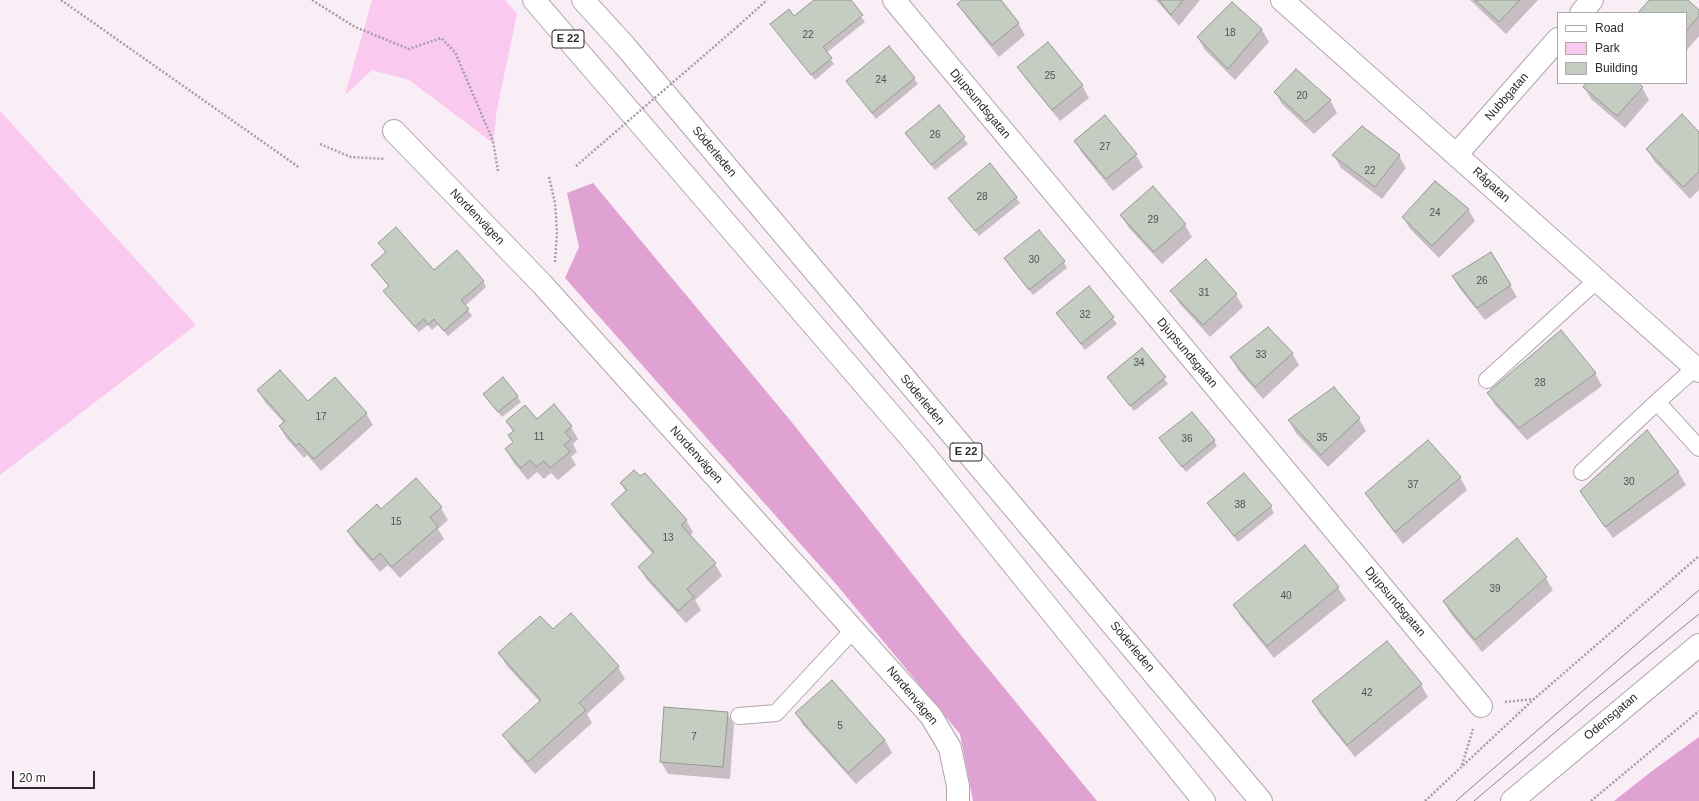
<!DOCTYPE html>
<html>
<head>
<meta charset="utf-8">
<style>
  body { margin:0 }
  #map { position:relative; width:1699px; height:801px; overflow:hidden; background:#f9eef6; font-family:Helvetica,sans-serif }
  canvas { display:block }
  .legend { position:absolute; left:1557px; top:12px; width:130px; height:72px; box-sizing:border-box; background:#fff; border:1px solid #aba9aa; margin:0; padding:5px 7px; list-style:none; font-size:12px; color:#2c282b }
  .legend li { display:flex; align-items:center; gap:8px; height:20px }
  .legend b { width:20px; border:1px solid #aba9aa }
  .scale { position:absolute; left:12px; top:771px; width:83px; height:18px; box-sizing:border-box; border:2px solid #2c282b; border-top:0; padding-left:5px; font-size:12px; line-height:14px; white-space:nowrap; color:#2c282b; -webkit-text-stroke:3px #fff; paint-order:stroke }
</style>
</head>
<body>
<div id="map">
<canvas width="1699" height="801"></canvas>
<ul class="legend">
<li><b style="height:5px;background:#fff"></b>Road</li>
<li><b style="height:11px;background:#f9c9ef"></b>Park</li>
<li><b style="height:11px;background:#c5cdc3"></b>Building</li>
</ul>
<div class="scale">20 m</div>
</div>
<script>
const ctx = document.querySelector('canvas').getContext('2d');
ctx.lineJoin = 'round';
function fill(path, color) { ctx.fillStyle = color; ctx.fill(path, 'evenodd'); }
const toPath = rows => new Path2D(rows.map(r => 'M' + r).join(''));
function trace(path, color, width, dash) { ctx.strokeStyle = color; ctx.lineWidth = width; ctx.lineCap = dash ? 'butt' : 'round'; ctx.setLineDash(dash || []); ctx.stroke(path); }
function label(font, color, halo, rows, align = 'center') {
  ctx.font = font + ' Helvetica,sans-serif'; ctx.lineWidth = 4; ctx.setLineDash([]); ctx.textBaseline = 'middle'; ctx.strokeStyle = halo; ctx.fillStyle = color; for (const [text, x, y, turn = 0] of rows) {
    ctx.save(); ctx.translate(x, y); ctx.rotate((+turn || 0) * Math.PI / 180); ctx.textAlign = isNaN(turn) ? turn : align; if (halo) ctx.strokeText(text, 0, 0); ctx.fillText(text, 0, 0); ctx.restore();
  }
}
fill(toPath([
  [372,0,505,0,517,14,497,109,493,143,409,80,372,70,345,95],
  [0,111,196,325,0,475]
]), '#f9c9ef');
fill(toPath([
  [593,183,790,420,964,639,1097,801,973,801,960,734,836,584,565,278,579,247,567,193],
  [1699,737,1699,801,1614,801,1652,771]
]), '#dfa2d3');
fill(toPath([
  [816,0,849,0,865,22,826,53,834,64,815,80,771,24,794,17],
  [963,0,999,0,1018,23,1025,35,999,57,966,16,959,4],
  [1156,0,1200,0,1179,26],
  [1470,0,1538,0,1506,34],
  [1651,0,1686,0,1699,11,1699,36,1686,51,1686,13,1639,13],
  [1232,3,1262,30,1269,42,1235,80,1205,50,1198,38],
  [889,48,918,84,876,119,847,81],
  [1019,67,1082,85,1089,98,1060,121,1026,79],
  [1587,83,1637,83,1642,87,1649,100,1625,128,1591,99,1584,87],
  [1275,92,1330,100,1337,113,1314,134,1282,104],
  [939,107,968,144,935,170,906,134],
  [1699,133,1699,190,1690,199,1654,161,1647,149],
  [1075,141,1136,155,1143,167,1113,191,1082,153],
  [1334,156,1399,156,1406,168,1382,199,1341,168],
  [1016,197,1020,203,979,236,949,198],
  [1468,209,1475,221,1439,258,1410,229,1403,217],
  [1121,216,1185,225,1192,237,1162,264,1129,228],
  [379,243,434,271,483,281,486,287,465,306,472,316,448,336,438,325,432,330,428,325,419,332,388,297,384,291,389,287,372,266,386,253],
  [1005,259,1064,262,1067,268,1033,295],
  [1206,261,1236,295,1243,307,1210,337,1179,303,1172,291],
  [1453,277,1510,285,1517,297,1485,320,1460,289],
  [1089,288,1117,324,1085,350,1057,313],
  [1142,350,1168,384,1134,411,1108,378],
  [1292,353,1299,365,1263,399,1238,370,1231,357],
  [1595,373,1602,386,1527,440,1495,405,1488,393],
  [258,390,308,402,366,413,373,425,321,471,307,455,304,458,287,439,280,427,284,423,265,402],
  [517,396,521,402,502,417,488,400],
  [554,406,571,427,578,439,573,444,577,452,571,457,576,465,558,480,551,473,544,479,537,472,528,480,513,462,506,449,514,443,509,435,513,432,507,421,537,420],
  [1359,419,1366,431,1328,467,1296,433,1289,421],
  [1647,432,1679,473,1686,485,1613,538,1589,504],
  [1160,439,1214,440,1217,446,1186,472],
  [1460,477,1467,490,1403,544,1374,506,1367,494],
  [621,483,686,520,693,532,690,536,715,564,722,576,695,600,701,610,686,623,646,579,639,567,653,554,620,516,612,504,626,492],
  [1271,507,1274,513,1238,542,1212,509],
  [441,508,448,520,438,529,444,539,400,578,388,565,380,572,355,543,348,531,381,510],
  [1305,547,1338,588,1346,600,1274,658,1241,617,1234,605],
  [1546,578,1553,590,1482,652,1451,614,1444,602],
  [571,615,618,667,625,679,587,714,592,723,535,774,511,747,504,735,540,702,507,666,500,654,553,631],
  [1386,642,1421,685,1428,697,1355,757,1320,714,1313,702],
  [832,682,885,740,892,753,856,784,803,725,796,713],
  [665,708,727,713,734,725,730,779,668,774,661,762]
]), '#0003');
const building = toPath([
  [814,0,851,0,863,15,823,47,832,58,811,75,770,24,789,9,794,16,814,0],
  [962,0,1001,0,1019,23,992,45,957,4,962,0],
  [1159,0,1183,0,1171,15,1159,0],
  [1475,0,1520,0,1499,22,1475,0],
  [1649,0,1688,0,1699,10,1699,16,1686,31,1686,13,1638,13,1649,0],
  [1232,2,1262,29,1228,69,1197,37,1232,2],
  [1048,42,1083,85,1052,110,1017,67,1048,42],
  [889,46,915,78,872,113,846,81,889,46],
  [1296,69,1331,100,1306,122,1274,92,1296,69],
  [1586,83,1638,83,1643,87,1617,116,1583,87,1586,83],
  [939,105,965,137,931,165,905,133,939,105],
  [1682,114,1699,132,1699,172,1683,187,1646,149,1682,114],
  [1105,115,1137,154,1106,179,1074,141,1105,115],
  [1362,126,1400,155,1375,187,1332,155,1362,126],
  [990,163,1017,197,975,231,948,198,990,163],
  [1435,181,1469,209,1432,246,1402,217,1435,181],
  [1153,186,1186,224,1154,252,1120,215,1153,186],
  [396,227,434,270,457,250,484,281,461,300,469,309,444,331,434,319,428,325,424,319,415,327,383,291,389,286,371,265,386,252,378,243,396,227],
  [1039,230,1065,261,1029,290,1004,258,1039,230],
  [1491,252,1511,285,1477,308,1452,276,1491,252],
  [1206,259,1237,294,1203,325,1170,291,1206,259],
  [1089,286,1114,317,1081,344,1056,313,1089,286],
  [1268,327,1293,353,1255,387,1230,357,1268,327],
  [1561,330,1596,373,1519,428,1487,393,1561,330],
  [1142,348,1166,377,1130,406,1107,377,1142,348],
  [280,370,308,401,335,377,367,413,314,459,299,443,296,446,279,426,285,421,257,390,280,370],
  [503,377,518,396,498,412,483,394,503,377],
  [1334,387,1360,418,1321,455,1288,420,1334,387],
  [554,404,572,426,565,432,571,439,564,445,570,452,550,468,544,461,536,467,530,460,521,468,505,449,513,442,508,435,514,431,506,421,525,405,537,419,554,404],
  [1192,412,1215,440,1182,467,1159,438,1192,412],
  [1647,430,1679,472,1605,527,1580,491,1647,430],
  [1428,440,1461,477,1395,532,1365,493,1428,440],
  [634,470,640,476,645,473,687,520,681,525,716,563,687,589,694,597,678,611,638,567,654,552,611,504,627,490,620,483,634,470],
  [1244,473,1272,506,1234,536,1207,503,1244,473],
  [416,478,442,507,430,517,438,527,392,567,380,553,373,560,347,531,377,504,381,509,416,478],
  [1517,538,1547,577,1475,640,1443,601,1517,538],
  [1305,545,1339,587,1267,646,1233,605,1305,545],
  [571,613,619,666,579,703,586,710,528,762,502,735,541,700,498,653,540,616,553,629,571,613],
  [1387,641,1422,684,1347,745,1312,701,1387,641],
  [832,680,885,740,848,773,795,713,832,680],
  [664,707,728,712,723,767,660,762,664,707]
]);
fill(building, '#c5cdc3');
trace(building, '#929a90', 1);
const lane = toPath([
  [1487,380,1597,280],
  [1657,402,1695,368],
  [1582,472,1657,402,1699,448],
  [739,716,776,713,854,629]
]);
const street = toPath([
  [894,0,1481,706],
  [1282,0,1699,371],
  [1581,13,1592,0],
  [394,131,542,284,931,716,950,748,958,786,958,801],
  [1456,155,1558,39]
]);
const secondary = toPath([
  [1512,801,1699,645]
]);
const highway = toPath([
  [534,0,921,450,1204,801],
  [583,0,625,46,1261,801]
]);
trace(lane, '#b0a5ae', 18);
trace(street, '#b0a5ae', 24);
trace(secondary, '#b0a5ae', 24);
trace(highway, '#b0a5ae', 24);
trace(toPath([
  [61,0,300,168],
  [312,0,355,27,409,49,441,38,455,52,493,141,498,171],
  [737,27,767,0],
  [320,144,351,157,385,159],
  [549,177,555,203,557,232,555,262],
  [1505,702,1534,699],
  [1462,765,1473,729],
  [1425,801,1534,699,1699,556],
  [1591,801,1699,711]
]), '#a69ea4', 2.5, [2, 2]);
trace(lane, '#fff', 16);
trace(street, '#fff', 22);
trace(secondary, '#fff', 22);
trace(highway, '#fff', 22);
trace(toPath([
  [1456,801,1699,590],
  [1474,801,1591,702,1699,614]
]), '#8b848a', 1);
trace(toPath([
  [576,166,737,27]
]), '#a69ea4', 2.5, [2, 2]);
label('10px', '#525151', null, [
  ["18",1230,33],
  ["22",808,35],
  ["25",1050,76],
  ["24",881,80],
  ["20",1302,96],
  ["26",935,135],
  ["27",1105,147],
  ["22",1370,171],
  ["28",982,197],
  ["24",1435,213],
  ["29",1153,220],
  ["30",1034,260],
  ["26",1482,281],
  ["31",1204,293],
  ["32",1085,315],
  ["33",1261,355],
  ["34",1139,363],
  ["28",1540,383],
  ["17",321,417],
  ["11",539,437],
  ["35",1322,438],
  ["36",1187,439],
  ["30",1629,482],
  ["37",1413,485],
  ["38",1240,505],
  ["15",396,522],
  ["13",668,538],
  ["39",1495,589],
  ["40",1286,596],
  ["42",1367,693],
  ["5",840,726],
  ["7",694,737]
]);
for (const [x, y, w] of [
  [568,39,32],
  [966,452,32]
]) { const box = new Path2D(); box.roundRect(x - w / 2, y - 9, w, 18, 3); ctx.fillStyle = '#fff'; ctx.fill(box); trace(box, '#2c282b', 1); }
label('bold 11px', '#2c282b', null, [
  ["E 22",568,39],
  ["E 22",966,452]
]);
label('12px', '#2c282b', '#fff', [
  ["Nubbgatan",1507,97,-49],
  ["Djupsundsgatan",980,104,50],
  ["Söderleden",714,152,50],
  ["Rågatan",1491,185,42],
  ["Nordenvägen",477,217,46],
  ["Djupsundsgatan",1187,353,50],
  ["Söderleden",922,400,50],
  ["Nordenvägen",696,455,48],
  ["Djupsundsgatan",1395,602,50],
  ["Söderleden",1132,647,50],
  ["Nordenvägen",912,696,50],
  ["Odensgatan",1611,717,-40]
]);
</script>
</body>
</html>
